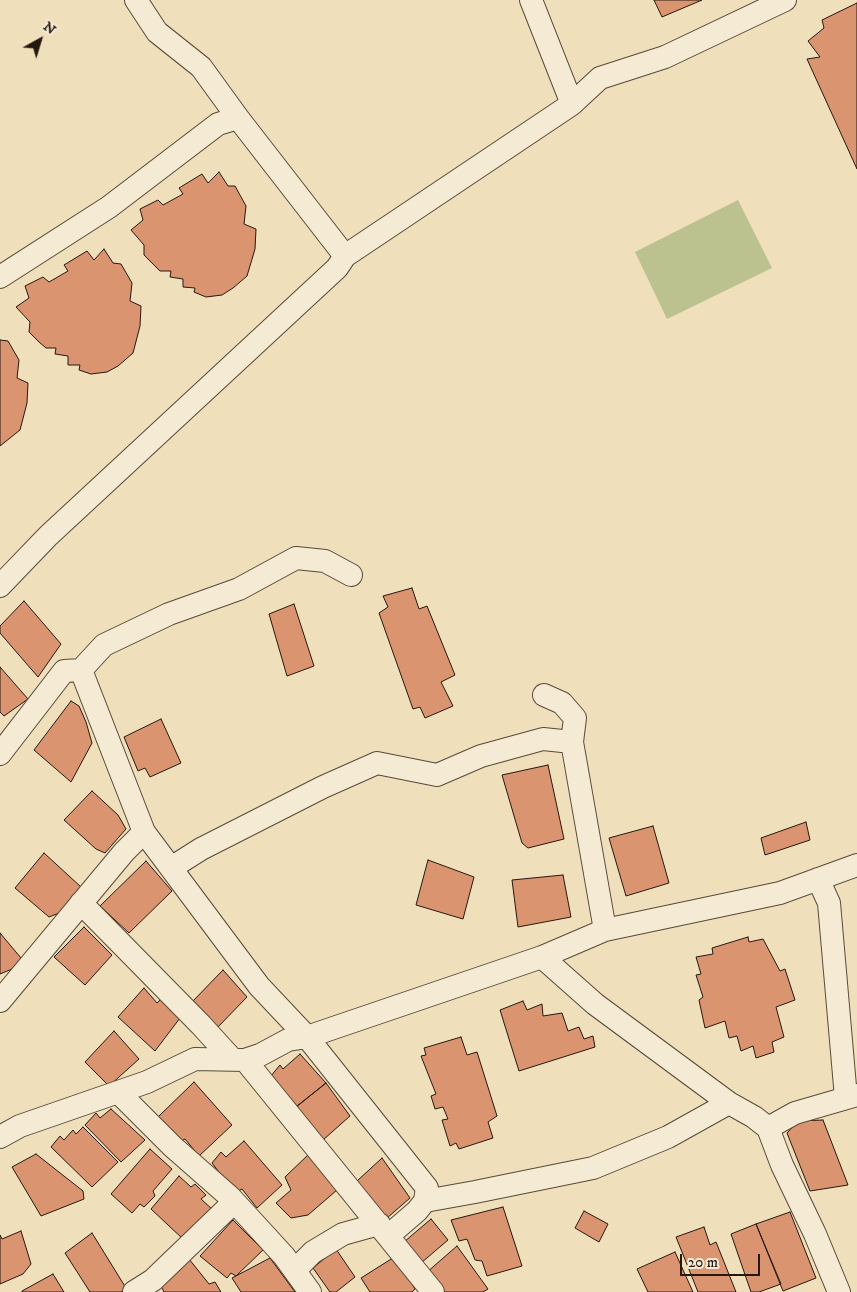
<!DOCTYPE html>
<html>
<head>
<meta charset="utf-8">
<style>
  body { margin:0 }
  #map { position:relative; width:857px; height:1292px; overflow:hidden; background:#f0dfbb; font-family:"IM FELL DW Pica",serif }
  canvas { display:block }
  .north { position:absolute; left:15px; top:15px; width:50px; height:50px; -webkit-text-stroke:4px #f5ead3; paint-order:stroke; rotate:39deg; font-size:14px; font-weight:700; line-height:20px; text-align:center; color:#251810 }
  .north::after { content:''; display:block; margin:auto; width:18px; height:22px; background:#251810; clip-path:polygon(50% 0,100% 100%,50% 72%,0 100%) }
  .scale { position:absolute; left:680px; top:1254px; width:80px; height:22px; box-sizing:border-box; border:2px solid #251810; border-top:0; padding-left:6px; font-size:15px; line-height:18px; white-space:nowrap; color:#251810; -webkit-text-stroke:4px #f5ead3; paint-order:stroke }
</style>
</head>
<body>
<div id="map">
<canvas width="857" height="1292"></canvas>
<div class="north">N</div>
<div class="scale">20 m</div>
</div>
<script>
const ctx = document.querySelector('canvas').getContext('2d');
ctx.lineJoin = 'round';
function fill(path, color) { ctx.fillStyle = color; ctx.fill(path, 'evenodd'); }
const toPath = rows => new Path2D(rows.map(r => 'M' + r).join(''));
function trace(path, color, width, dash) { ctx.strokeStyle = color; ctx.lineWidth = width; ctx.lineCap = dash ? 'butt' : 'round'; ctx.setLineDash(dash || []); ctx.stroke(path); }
fill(toPath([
  [738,200,772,268,667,319,635,252]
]), '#bbc18f');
const building = toPath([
  [654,0,702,0,662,17,654,0],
  [857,3,857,169,807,59,820,57,808,41,824,28,822,20,857,3],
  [219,172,228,186,235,186,246,206,244,224,256,229,255,249,247,276,233,288,222,295,206,297,194,292,195,288,183,287,183,279,170,277,171,271,160,271,144,255,144,245,131,230,143,220,140,209,158,200,163,205,183,194,179,188,202,174,208,183,219,172],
  [104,249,113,263,121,264,132,283,130,301,141,306,140,326,133,353,118,366,107,372,91,374,79,370,80,365,68,365,68,356,55,354,56,348,46,348,39,342,29,332,30,322,16,307,29,298,25,286,43,277,49,282,68,271,64,265,87,251,94,260,104,249],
  [0,340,8,341,19,360,17,378,28,383,27,403,20,430,0,446,0,340],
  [412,588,419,609,427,606,455,675,441,682,453,706,425,718,420,707,413,709,379,613,388,607,383,596,412,588],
  [24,601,61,644,38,677,0,633,0,626,24,601],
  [294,604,314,666,287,676,269,614,294,604],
  [0,667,28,699,4,716,0,712,0,667],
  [71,701,79,706,86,722,92,743,71,782,34,750,71,701],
  [161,719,181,763,150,777,145,768,138,771,124,737,161,719],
  [548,765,564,839,528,848,522,843,502,775,548,765],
  [92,791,118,815,126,829,105,853,96,849,64,820,92,791],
  [806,822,810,840,765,855,761,838,806,822],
  [653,826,669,883,626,896,609,838,653,826],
  [44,853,81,887,59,913,49,917,15,888,44,853],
  [428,860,474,877,463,919,416,905,428,860],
  [146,861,172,891,129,933,100,906,146,861],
  [563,875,571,917,518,927,512,880,563,875],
  [84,927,112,955,85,985,54,957,84,927],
  [0,933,21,958,12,969,0,974,0,933],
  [748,937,749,942,763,939,780,971,785,969,795,1000,776,1007,784,1037,772,1042,774,1052,756,1058,753,1046,741,1051,737,1036,729,1038,725,1021,705,1028,699,1000,703,997,696,975,701,974,696,957,713,954,712,948,748,937],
  [223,970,247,997,216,1029,192,1002,223,970],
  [144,988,157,1003,162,998,180,1018,155,1051,118,1017,144,988],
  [523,1001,527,1010,542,1004,543,1016,562,1013,568,1031,579,1027,584,1039,593,1036,595,1047,519,1071,500,1010,523,1001],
  [114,1031,139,1059,109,1086,85,1062,114,1031],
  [461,1037,467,1055,477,1052,497,1116,488,1122,493,1138,459,1149,456,1143,450,1146,442,1120,448,1119,443,1107,435,1109,431,1096,436,1094,421,1056,426,1055,424,1048,461,1037],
  [300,1054,326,1083,297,1106,270,1077,280,1065,283,1069,300,1054],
  [194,1082,232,1125,199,1156,185,1139,179,1142,157,1118,194,1082],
  [326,1083,350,1116,323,1140,295,1108,326,1083],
  [111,1109,145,1140,121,1162,85,1125,96,1113,100,1118,111,1109],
  [823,1120,848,1185,810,1191,787,1133,798,1121,823,1120],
  [83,1127,118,1162,92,1187,51,1147,60,1136,64,1140,73,1130,76,1134,83,1127],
  [244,1141,282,1185,257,1208,242,1189,235,1193,212,1163,221,1152,226,1157,244,1141],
  [150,1149,172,1169,153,1191,155,1196,144,1207,140,1204,132,1213,111,1194,150,1149],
  [36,1154,83,1191,84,1199,41,1216,12,1167,36,1154],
  [309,1154,337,1190,308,1215,291,1218,276,1203,291,1190,285,1177,309,1154],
  [382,1158,410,1198,387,1218,357,1181,382,1158],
  [179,1176,191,1187,195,1184,206,1195,201,1199,213,1210,184,1240,151,1209,179,1176],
  [503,1207,522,1266,487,1276,482,1261,475,1260,467,1239,459,1241,451,1220,503,1207],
  [584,1211,608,1224,599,1242,575,1228,584,1211],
  [790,1212,816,1278,783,1291,756,1224,790,1212],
  [431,1219,448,1240,421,1263,404,1242,431,1219],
  [233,1220,263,1250,236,1276,231,1273,227,1278,200,1256,233,1220],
  [756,1224,781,1284,759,1292,751,1292,731,1234,756,1224],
  [704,1227,710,1245,716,1242,736,1292,698,1292,676,1237,704,1227],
  [21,1231,31,1264,23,1274,0,1284,0,1235,2,1239,21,1231],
  [92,1233,126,1288,121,1292,90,1292,65,1253,92,1233],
  [457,1246,488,1289,483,1292,441,1292,426,1273,457,1246],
  [336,1249,355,1277,336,1292,330,1292,313,1268,336,1249],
  [675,1252,693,1292,648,1292,637,1269,675,1252],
  [396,1256,415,1289,412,1292,370,1292,361,1278,396,1256],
  [270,1258,295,1292,241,1292,232,1278,270,1258],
  [189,1259,209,1284,215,1282,221,1292,164,1292,161,1286,189,1259],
  [53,1274,64,1292,22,1292,22,1291,53,1274]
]);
fill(building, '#da9470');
trace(building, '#251810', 1);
const minor = toPath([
  [136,0,157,32,201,67,238,118],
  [531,0,572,104],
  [0,277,109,207,218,124,238,118,345,256],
  [0,586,48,536,337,268,345,256,572,104,600,78,665,57,785,0],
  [81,670,144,832,259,986,307,1037,427,1188,425,1201,417,1211,388,1236],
  [544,695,562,703,575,718,572,742,605,930],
  [0,754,64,671,81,670,104,645,169,614,239,589,296,558,325,561,351,575],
  [171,868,201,849,323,787,377,763,437,775,481,756,543,739,572,742],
  [818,879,829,903,846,1098],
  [81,903,201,1025,232,1059],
  [542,957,595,1004,729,1103,754,1117,768,1128,795,1113,857,1095],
  [0,1001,124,852,144,832],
  [245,1060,433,1292],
  [118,1092,172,1146,230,1197,284,1256,310,1292],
  [768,1128,782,1165,815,1234,839,1292],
  [0,1137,20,1126,147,1082,195,1059,245,1060,260,1055,288,1040,307,1037,542,957,605,930,780,893,857,865],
  [425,1201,475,1192,593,1168,668,1137,729,1103],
  [295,1270,313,1252,343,1234,379,1224],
  [134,1292,153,1280,234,1202]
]);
trace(minor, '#584a3b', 24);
trace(minor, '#f5ead3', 22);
</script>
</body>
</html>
